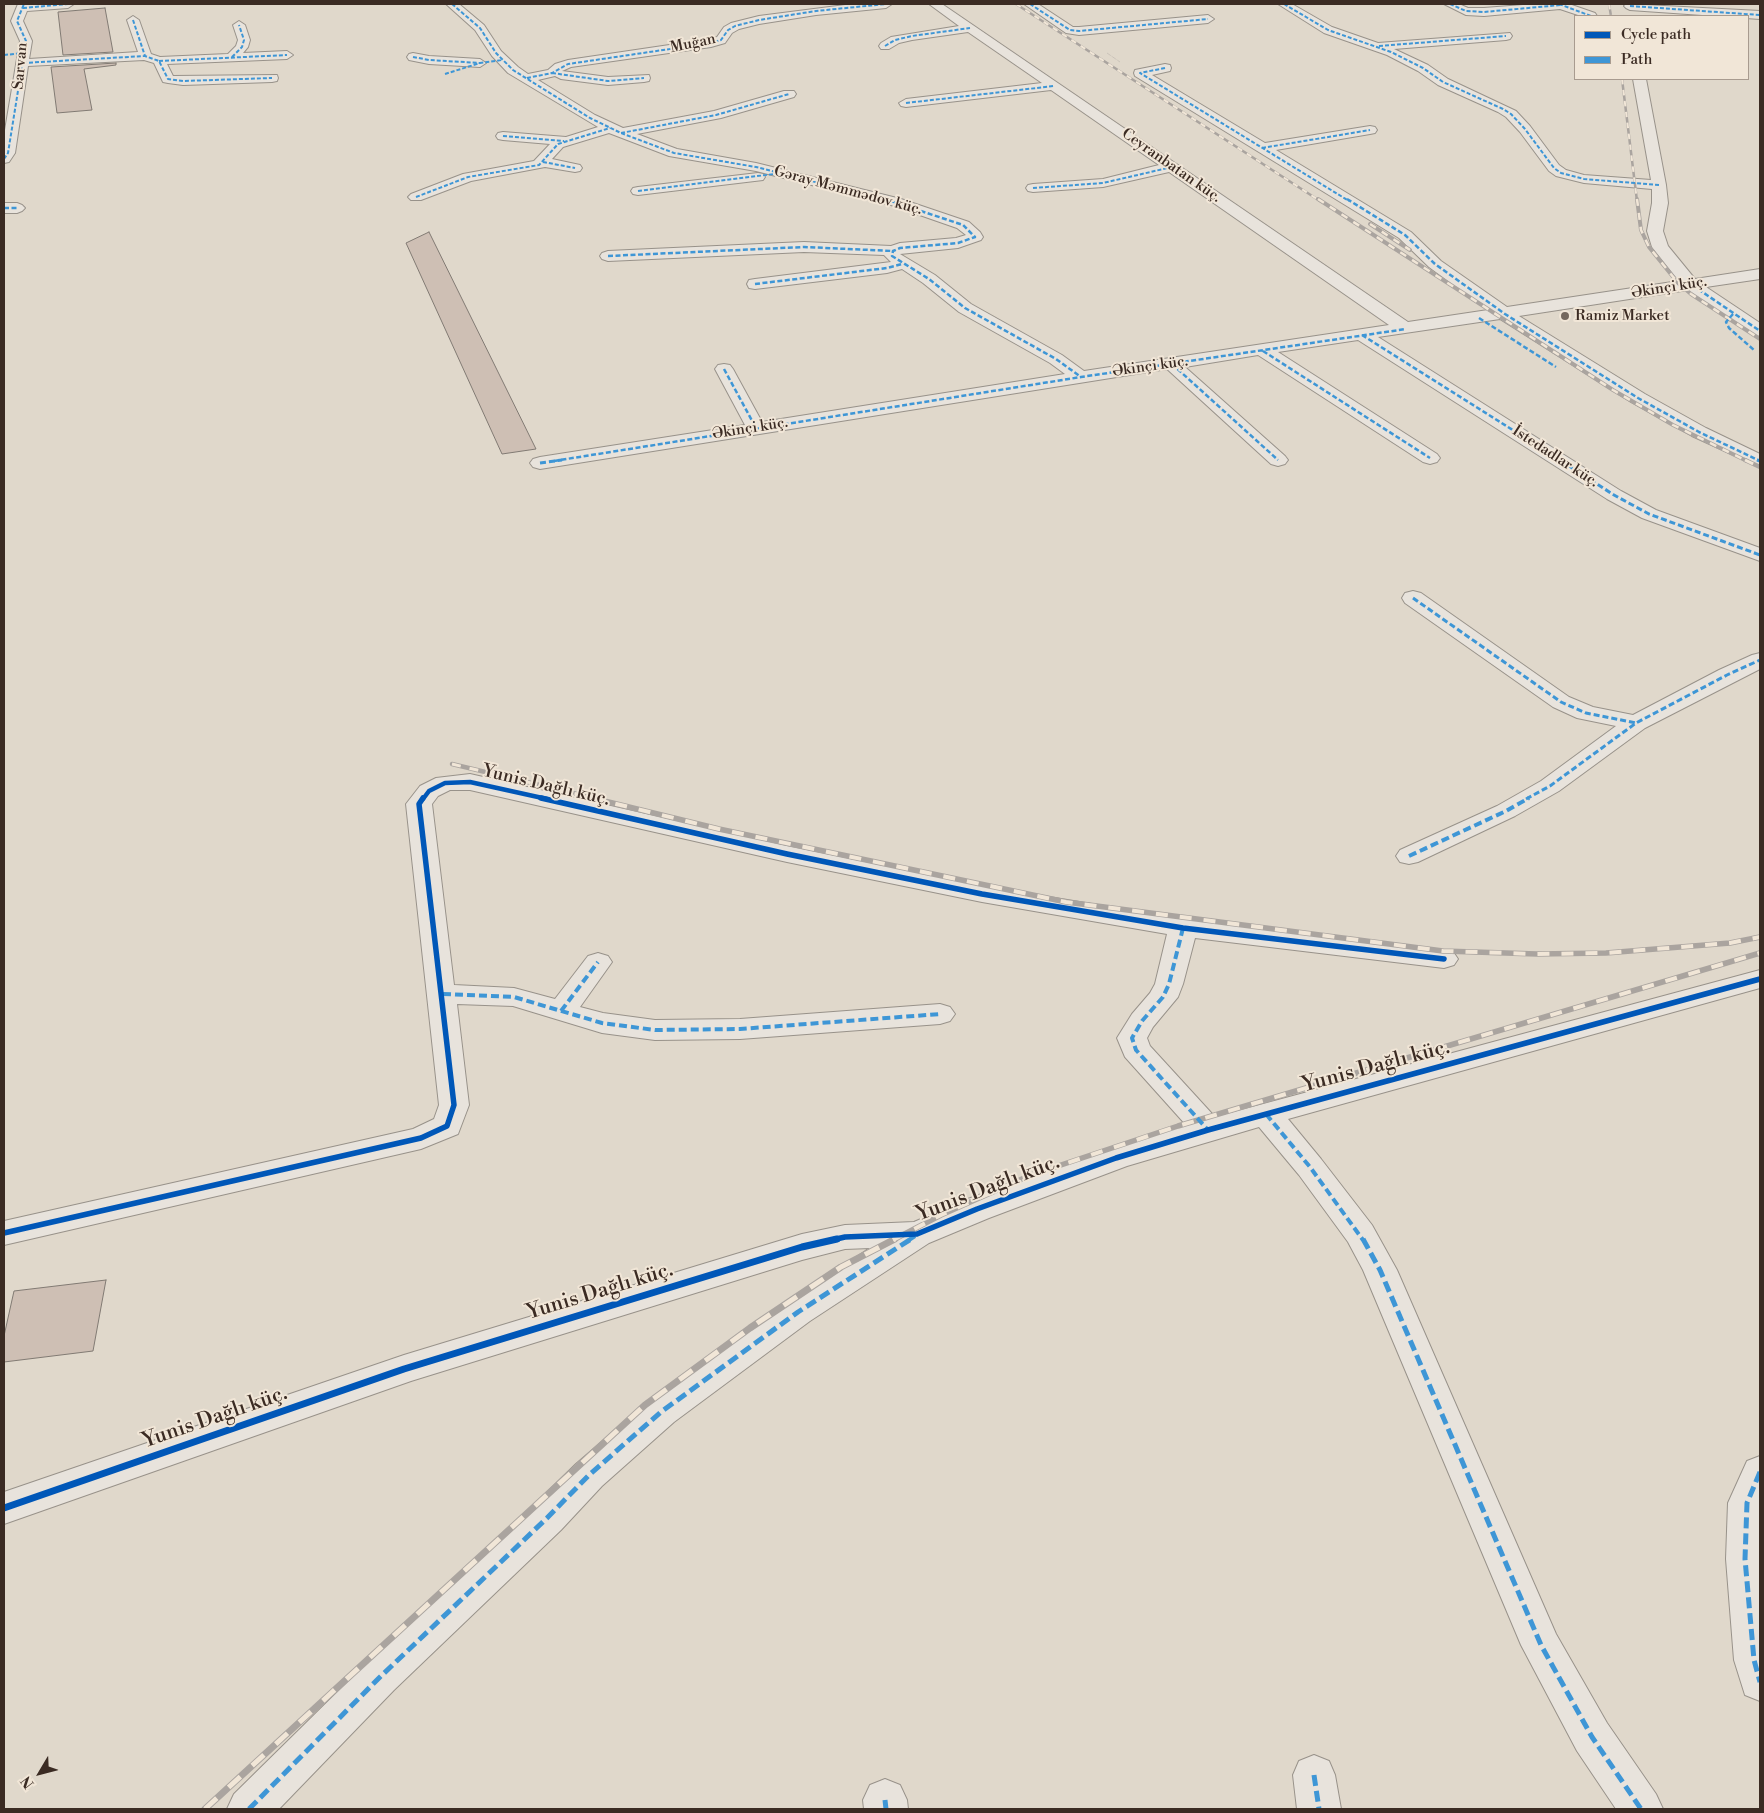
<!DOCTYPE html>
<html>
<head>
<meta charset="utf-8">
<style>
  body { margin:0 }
  #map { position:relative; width:1764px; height:1813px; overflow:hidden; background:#e0d8cb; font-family:"Libre Bodoni",serif }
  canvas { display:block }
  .frame { position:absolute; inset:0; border:5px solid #3b2b23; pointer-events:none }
  .legend { position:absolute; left:1574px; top:15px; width:175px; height:65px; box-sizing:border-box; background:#f1e6d7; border:1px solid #a89b8f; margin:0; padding:6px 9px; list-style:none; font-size:15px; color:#3b2b23 }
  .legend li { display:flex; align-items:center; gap:10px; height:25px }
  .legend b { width:25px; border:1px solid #a89b8f }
  .north { position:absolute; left:15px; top:1748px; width:50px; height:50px; -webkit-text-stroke:4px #f1e6d7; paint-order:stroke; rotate:233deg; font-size:14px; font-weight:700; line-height:20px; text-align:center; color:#3b2b23 }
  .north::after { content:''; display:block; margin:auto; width:18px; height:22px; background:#3b2b23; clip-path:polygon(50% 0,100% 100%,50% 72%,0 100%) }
</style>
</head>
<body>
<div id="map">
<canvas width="1764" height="1813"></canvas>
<div class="frame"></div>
<ul class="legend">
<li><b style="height:6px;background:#0057b8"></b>Cycle path</li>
<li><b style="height:6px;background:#3e96d6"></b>Path</li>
</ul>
<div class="north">N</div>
</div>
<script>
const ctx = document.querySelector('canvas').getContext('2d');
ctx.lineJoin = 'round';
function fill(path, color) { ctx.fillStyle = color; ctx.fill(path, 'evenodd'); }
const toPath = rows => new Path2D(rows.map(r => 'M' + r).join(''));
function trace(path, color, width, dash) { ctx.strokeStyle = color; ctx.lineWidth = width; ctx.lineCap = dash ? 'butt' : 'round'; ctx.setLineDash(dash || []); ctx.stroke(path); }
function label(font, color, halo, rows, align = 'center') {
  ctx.font = font + ' "Libre Bodoni",serif'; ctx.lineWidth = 4; ctx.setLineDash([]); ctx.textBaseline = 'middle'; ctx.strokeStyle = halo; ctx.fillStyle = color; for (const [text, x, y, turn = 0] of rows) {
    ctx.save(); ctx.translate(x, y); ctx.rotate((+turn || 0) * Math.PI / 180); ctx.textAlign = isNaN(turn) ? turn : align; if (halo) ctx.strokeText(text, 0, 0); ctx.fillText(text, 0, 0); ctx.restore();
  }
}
const building = toPath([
  [105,8,113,52,63,55,58,12,105,8],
  [116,63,116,65,84,69,92,110,57,113,51,67,116,63],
  [429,232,536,449,502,454,406,243,429,232],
  [106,1280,93,1351,4,1362,4,1336,14,1291,106,1280]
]);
fill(building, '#cebfb4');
trace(building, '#817a73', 1);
const minor = toPath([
  [18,4,74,4,68,8,27,11,23,21,32,41,29,59,138,52,127,20,133,16,139,20,151,54,160,57,228,54,236,46,238,40,233,25,239,21,245,25,250,40,248,47,243,53,287,51,293,55,287,59,167,64,173,76,277,75,278,78,277,81,272,82,183,85,168,83,163,82,154,63,144,60,28,66,15,153,9,162,4,163,4,136,20,41,11,21,18,4],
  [446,4,459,4,484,25,501,51,518,67,528,74,548,70,555,64,568,60,710,39,717,37,724,27,731,23,759,16,853,4,892,4,886,8,816,15,759,24,739,29,732,33,725,43,711,47,571,67,562,71,608,77,649,75,650,78,649,81,644,82,608,85,561,79,555,76,538,80,595,115,623,128,714,111,784,91,794,91,796,94,794,97,721,118,637,134,677,149,756,163,901,199,969,222,980,232,983,237,981,240,958,248,900,254,935,275,971,304,1062,355,1084,371,1389,325,1169,172,1103,187,1033,192,1028,191,1026,188,1028,185,1033,184,1103,179,1159,165,1051,90,906,107,901,106,899,103,906,99,1042,83,968,32,912,40,899,43,889,49,881,49,879,46,881,43,891,37,959,26,929,4,942,4,1408,322,1488,310,1429,267,1399,238,1135,76,1134,73,1135,70,1165,64,1170,65,1171,68,1170,71,1152,75,1265,143,1370,126,1375,127,1377,130,1375,133,1370,134,1276,150,1411,232,1441,261,1507,307,1679,281,1652,247,1647,231,1652,203,1652,189,1584,183,1556,176,1549,171,1520,132,1506,117,1498,112,1438,85,1418,71,1387,55,1324,33,1278,4,1292,4,1332,27,1378,43,1510,33,1512,36,1510,39,1506,40,1394,49,1428,65,1448,79,1516,111,1530,126,1559,165,1566,170,1584,175,1651,180,1633,79,1646,79,1666,185,1668,203,1663,231,1668,246,1695,279,1760,269,1760,279,1706,287,1760,323,1760,336,1754,335,1688,290,1519,316,1645,394,1706,428,1760,454,1760,467,1692,436,1631,402,1500,319,1378,337,1621,491,1656,510,1760,548,1760,561,1642,518,1607,499,1358,340,1278,352,1437,454,1440,458,1437,462,1430,464,1423,462,1258,355,1185,367,1285,456,1288,460,1285,464,1278,466,1271,464,1167,369,540,469,533,467,530,463,533,459,540,457,745,425,715,369,718,365,724,364,730,365,733,369,762,422,1065,374,1050,363,959,312,923,283,902,269,887,273,755,289,749,288,747,284,749,280,755,279,891,262,884,255,804,252,608,261,602,259,600,256,602,253,608,251,804,242,891,246,900,243,956,238,966,235,957,228,891,205,756,171,669,156,609,133,563,147,552,159,580,165,582,168,580,171,575,172,545,167,471,181,421,200,411,200,408,197,411,194,463,174,534,161,550,144,503,140,498,139,496,136,498,133,503,132,566,137,598,127,508,73,492,56,475,30,446,4],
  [1024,4,1038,4,1073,27,1079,27,1208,15,1214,19,1208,23,1079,35,1066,33,1024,4],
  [1444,4,1459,4,1468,8,1484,8,1536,4,1569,4,1595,13,1597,16,1581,16,1560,9,1484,16,1466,15,1444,4],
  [1626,4,1760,11,1760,19,1630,10,1626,8,1624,6,1626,4],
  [413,53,429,56,480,59,486,63,480,67,429,64,409,60,407,57,409,54,413,53],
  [758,173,763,174,765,177,763,180,638,195,633,194,631,191,633,188,638,187,758,173],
  [4,203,17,203,22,205,25,208,22,211,17,213,4,213,4,203],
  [1413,591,1421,593,1569,697,1593,707,1633,715,1719,670,1752,655,1760,653,1760,669,1645,728,1559,791,1515,816,1418,862,1409,864,1400,862,1396,856,1400,850,1497,806,1541,781,1616,726,1577,718,1553,707,1405,603,1402,598,1405,593,1413,591],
  [470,774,787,846,982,886,1183,919,1454,953,1458,959,1454,965,1444,968,1195,938,1183,984,1178,997,1153,1027,1147,1038,1150,1046,1215,1117,1760,970,1760,988,1288,1119,1321,1159,1372,1225,1397,1270,1556,1634,1607,1723,1656,1794,1663,1809,1616,1809,1577,1751,1521,1645,1363,1270,1348,1242,1299,1175,1259,1127,1127,1166,989,1218,929,1243,810,1321,674,1422,602,1486,561,1530,394,1690,279,1809,227,1809,234,1794,366,1664,533,1506,576,1464,648,1402,786,1303,870,1248,845,1249,802,1260,411,1381,4,1524,4,1492,404,1355,802,1234,845,1225,914,1222,965,1200,1105,1150,1186,1125,1125,1057,1117,1038,1132,1014,1150,993,1155,984,1167,934,982,902,787,862,470,790,450,790,438,796,432,804,454,985,514,988,555,999,588,956,598,953,608,956,612,962,580,1007,603,1013,655,1020,740,1019,940,1004,950,1007,955,1014,950,1021,940,1024,740,1039,655,1040,602,1033,513,1006,457,1004,469,1105,458,1134,421,1149,4,1245,4,1221,413,1129,434,1119,439,1105,406,804,420,786,436,778,470,774],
  [1760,1456,1760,1701,1745,1695,1734,1660,1726,1559,1728,1503,1747,1461,1760,1456],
  [1314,1755,1329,1761,1335,1775,1341,1809,1297,1809,1293,1775,1299,1761,1314,1755],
  [885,1779,900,1785,907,1800,908,1809,864,1809,863,1800,870,1785,885,1779]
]);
trace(minor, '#98928a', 2);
trace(toPath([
  [1107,53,1120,62]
]), '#aaa49f', 1, [0.5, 1]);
fill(minor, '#e8e3dc');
const railFar4 = toPath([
  [1016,4,1320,201],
  [1609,4,1611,16],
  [1622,79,1637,201]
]);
const railFar3 = toPath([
  [1318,199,1613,390,1673,425,1747,461],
  [1637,199,1641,230,1649,247,1678,283,1691,294,1760,339],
  [1370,224,1410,250]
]);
const railFar2 = toPath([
  [1745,460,1760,467],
  [452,764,598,799]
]);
const railFar1 = toPath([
  [592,798,719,829,1066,902,1443,951,1537,954,1606,953,1730,943,1760,937],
  [893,1240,941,1215,1031,1175,1178,1126,1760,953]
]);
const rail = toPath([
  [205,1809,645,1405,750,1328,841,1267,895,1239]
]);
trace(railFar4, '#aaa49f', 2.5);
trace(railFar3, '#aaa49f', 4);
trace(railFar2, '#aaa49f', 4.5);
trace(railFar1, '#aaa49f', 5.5);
trace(rail, '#aaa49f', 7);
trace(railFar4, '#f1e6d7', 2, [5.5]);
trace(railFar3, '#f1e6d7', 2.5, [7]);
trace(railFar2, '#f1e6d7', 3, [9]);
trace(railFar1, '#f1e6d7', 4, [12]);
trace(rail, '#f1e6d7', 5, [16]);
trace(toPath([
  [452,4,480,28,496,53,513,70,590,118,621,133,674,153,756,167,890,201],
  [1030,4,1070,30,1079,31,1208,19],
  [1284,4,1328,30,1391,52,1423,68,1443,82,1503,109,1511,114,1525,129,1554,168,1561,173,1584,179,1659,185],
  [1450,4,1466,11,1484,12,1561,5],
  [1559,4,1591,16],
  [1630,6,1760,15],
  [23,8,68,4],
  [133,20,145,56,159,61,168,79,183,81,272,78],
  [885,46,895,40,912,36,970,28],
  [1379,46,1506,36],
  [4,55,24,53],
  [232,57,242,47,244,40,239,25],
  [413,57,429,60,480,63],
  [159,61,287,55],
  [23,63,145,56],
  [1165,68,1140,73,1349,201],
  [552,73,608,81,644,78],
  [445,74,480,63,502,60],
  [527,78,552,73,568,64,711,43,721,40,728,30,735,26,759,20,816,11,886,4],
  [906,103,1054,86],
  [621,133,716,115,789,94],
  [503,136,564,141],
  [1262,148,1370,130],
  [4,159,8,153,26,41,17,21,24,4],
  [543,162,575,168],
  [1033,188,1103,183,1172,167],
  [638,191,774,174],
  [416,197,468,177,539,165,558,144,610,128]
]), '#3e96d6', 2, [4, 2]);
trace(toPath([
  [885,199,963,225,975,237,958,243,900,248,893,251,892,256,929,279,965,308,1056,359,1081,377],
  [1347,199,1405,235,1435,264,1505,314,1638,398,1699,432,1760,461],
  [4,208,17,208],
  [608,256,804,247,893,251],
  [755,284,887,268,902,264],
  [1692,285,1760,331],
  [1733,314,1726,322,1729,328,1754,350],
  [1479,318,1556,367],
  [1362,335,1562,461],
  [1263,351,1430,458],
  [1172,364,1278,460],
  [724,369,756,428],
  [554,461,1081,377,1406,329]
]), '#3e96d6', 2.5, [5, 2.5]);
trace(toPath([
  [1560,460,1614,495,1649,514,1760,555],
  [1757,460,1760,461],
  [540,463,562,460],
  [1413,598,1561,702,1586,713,1636,723],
  [1526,799,1550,786,1636,723,1727,675,1760,660]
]), '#3e96d6', 3, [6, 3]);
trace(toPath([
  [1409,856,1506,811,1529,798],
  [1183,928,1169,984,1163,997,1142,1021,1132,1038,1136,1050,1208,1130],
  [443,994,514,997,602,1023,655,1030,740,1029,940,1014],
  [561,1011,598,962],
  [1266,1114,1310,1167,1363,1240],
  [909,1240,915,1236]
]), '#3e96d6', 4, [8, 4]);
trace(toPath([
  [1363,1239,1380,1270,1541,1645,1592,1737,1641,1809],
  [1760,1472,1747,1503,1745,1559,1754,1660,1760,1682],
  [1314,1775,1319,1809],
  [885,1800,886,1809],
  [249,1809,380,1677,547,1518,589,1475,661,1412,798,1312,911,1239]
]), '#3e96d6', 5, [11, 5]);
trace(toPath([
  [423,799,429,791,445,783,470,782,547,799]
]), '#0057b8', 4.5);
trace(toPath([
  [541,798,787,854,982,894,1183,928,1444,959],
  [4,1233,421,1138,447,1126,454,1105,419,804,423,798],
  [832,1240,845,1237,917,1234,977,1209,1116,1158,1208,1130,1760,979]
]), '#0057b8', 5.5);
trace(toPath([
  [4,1508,404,1369,802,1247,837,1239]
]), '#0057b8', 7);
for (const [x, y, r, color] of [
  [1565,316,5,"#75685e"]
]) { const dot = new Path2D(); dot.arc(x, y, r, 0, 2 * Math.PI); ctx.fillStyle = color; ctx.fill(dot); trace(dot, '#f1e6d7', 2); }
label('15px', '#3b2b23', '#f1e6d7', [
  ["Muğan",693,44,-12],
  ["Sarvan",21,66,-85],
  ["Ceyranbatan küç.",1171,166,35],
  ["Gəray Məmmədov küç.",848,191,15],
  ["Əkinçi küç.",1669,288,-9],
  ["Əkinçi küç.",1150,367,-8],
  ["Əkinçi küç.",750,429,-9],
  ["İstedadlar küç.",1555,457,33]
]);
label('15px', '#3b2b23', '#f1e6d7', [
  ["Ramiz Market",1575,316]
], 'left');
label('18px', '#3b2b23', '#f1e6d7', [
  ["Yunis Dağlı küç.",546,786,13]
]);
label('21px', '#3b2b23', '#f1e6d7', [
  ["Yunis Dağlı küç.",1376,1067,-15],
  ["Yunis Dağlı küç.",988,1189,-21],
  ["Yunis Dağlı küç.",600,1292,-17],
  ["Yunis Dağlı küç.",215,1418,-19]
]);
</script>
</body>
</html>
